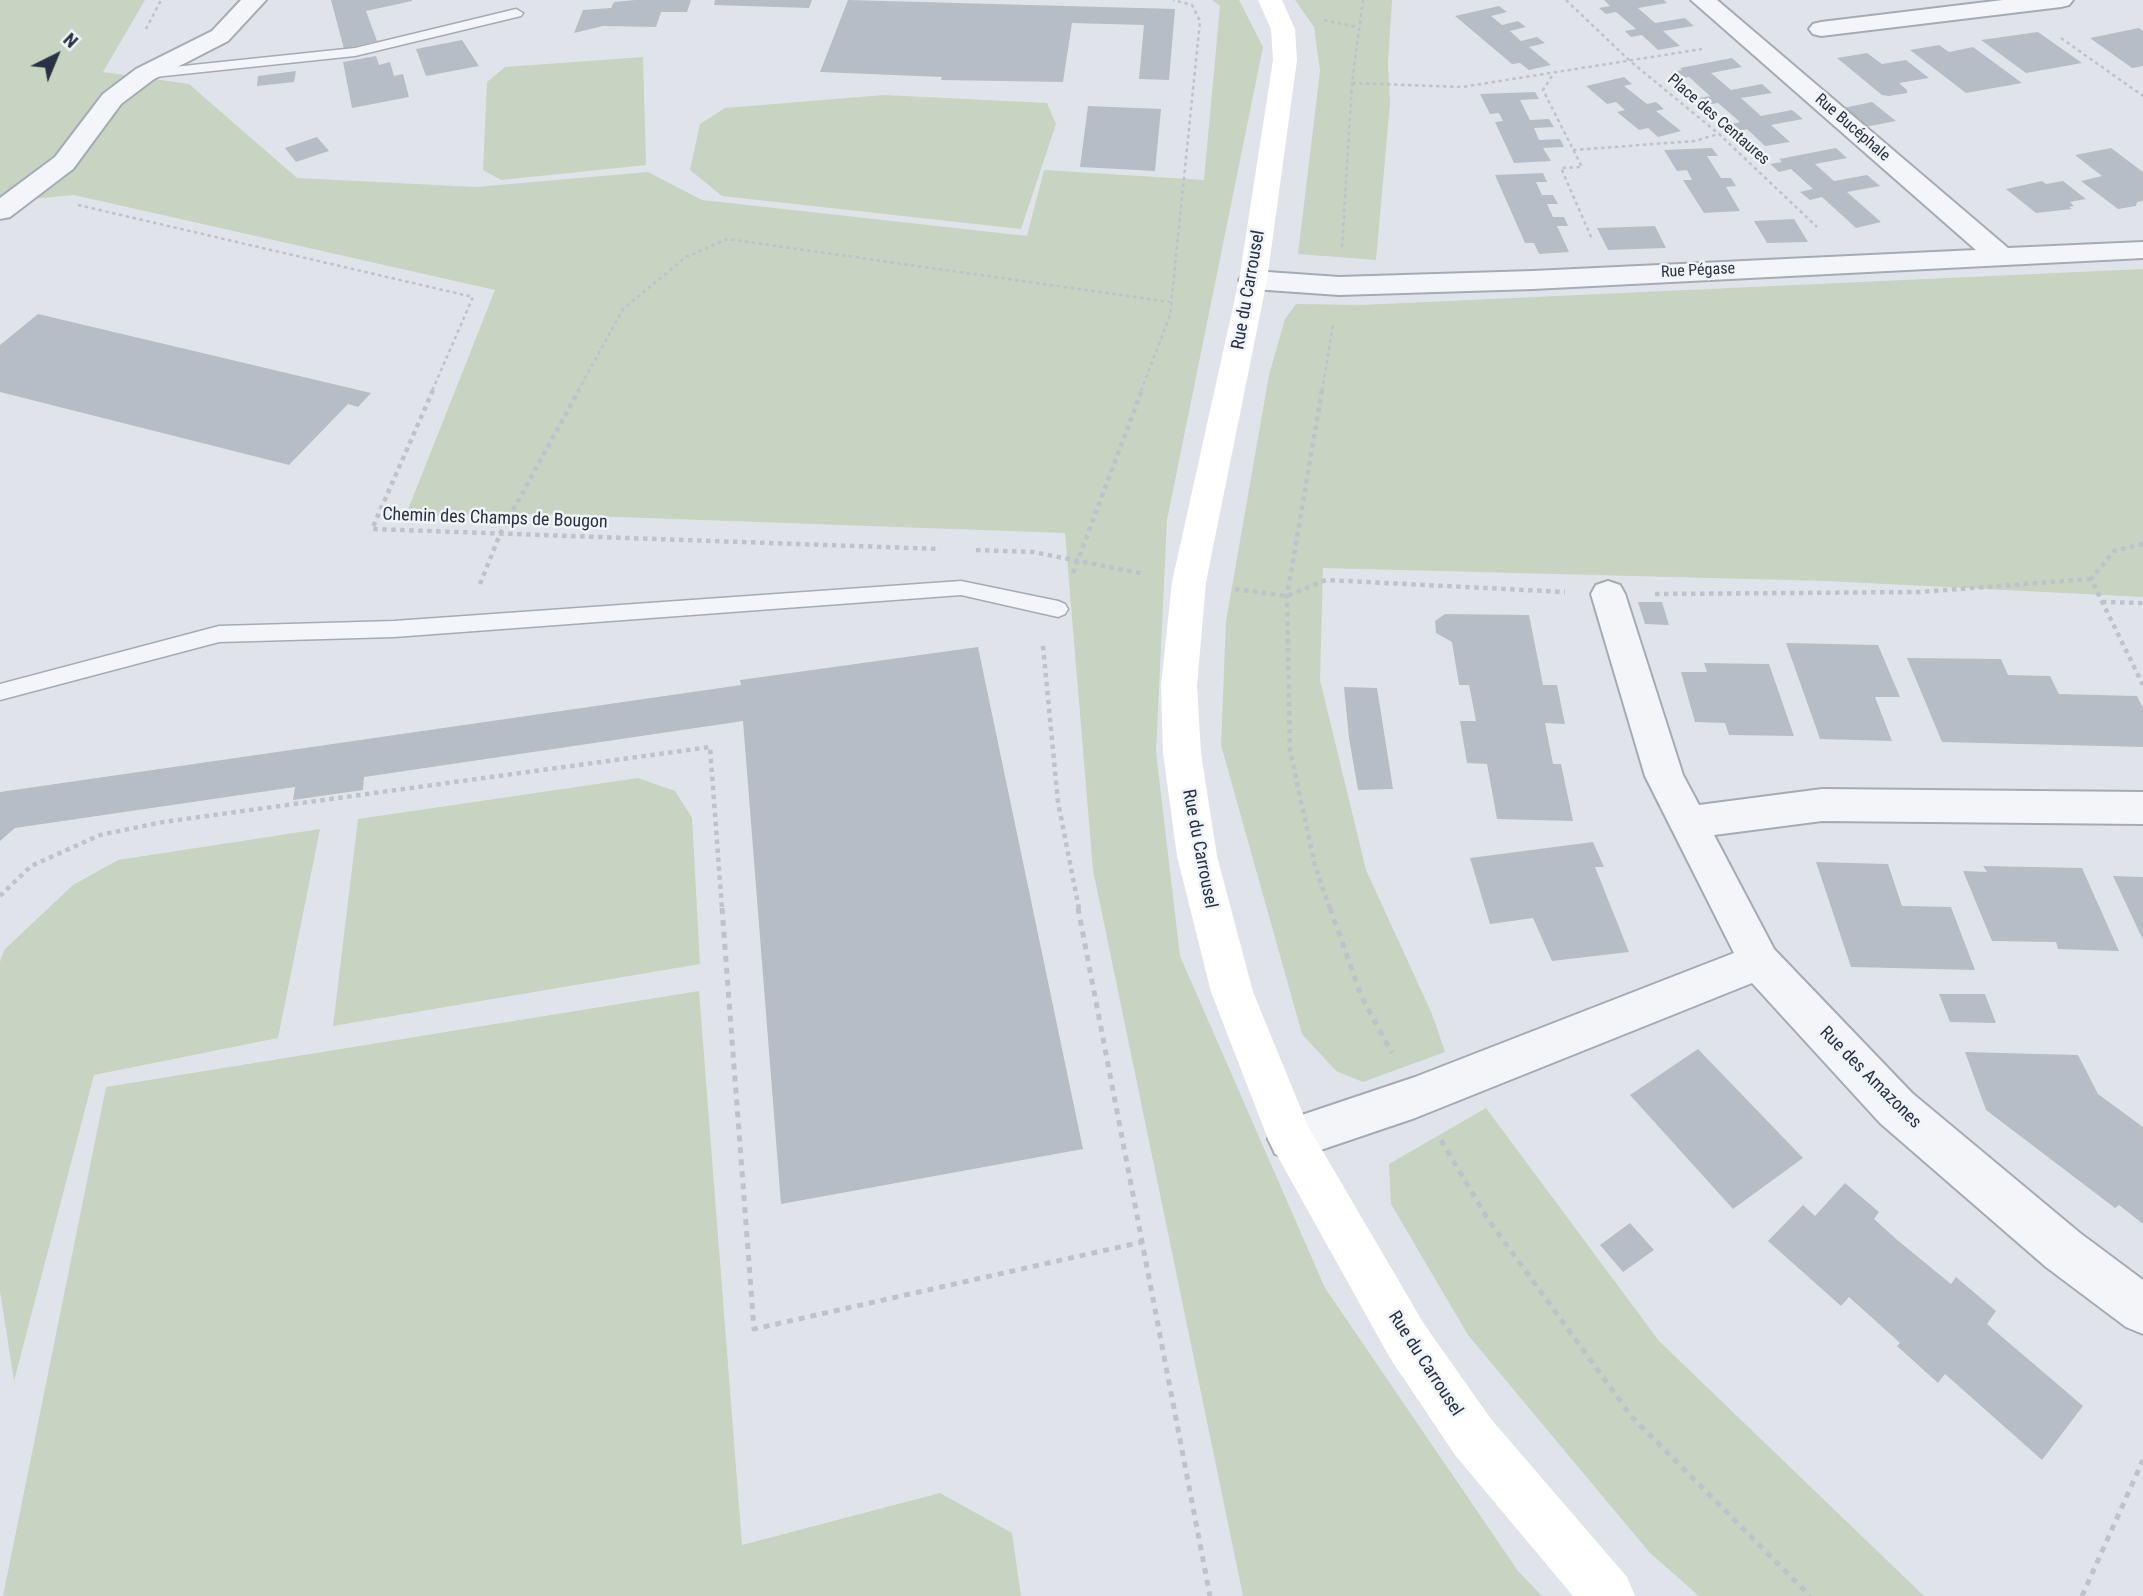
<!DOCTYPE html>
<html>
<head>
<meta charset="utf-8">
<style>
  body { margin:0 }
  #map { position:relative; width:2143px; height:1596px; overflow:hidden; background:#e0e4ea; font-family:"Roboto Condensed",sans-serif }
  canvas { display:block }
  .north { position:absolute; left:21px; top:21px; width:70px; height:70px; -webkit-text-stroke:5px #f0f3f7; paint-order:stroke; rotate:43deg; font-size:19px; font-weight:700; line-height:28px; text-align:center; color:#283242 }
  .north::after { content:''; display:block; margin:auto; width:24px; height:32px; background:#283242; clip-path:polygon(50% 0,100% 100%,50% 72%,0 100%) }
</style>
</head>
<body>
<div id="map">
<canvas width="2143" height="1596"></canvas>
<div class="north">N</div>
</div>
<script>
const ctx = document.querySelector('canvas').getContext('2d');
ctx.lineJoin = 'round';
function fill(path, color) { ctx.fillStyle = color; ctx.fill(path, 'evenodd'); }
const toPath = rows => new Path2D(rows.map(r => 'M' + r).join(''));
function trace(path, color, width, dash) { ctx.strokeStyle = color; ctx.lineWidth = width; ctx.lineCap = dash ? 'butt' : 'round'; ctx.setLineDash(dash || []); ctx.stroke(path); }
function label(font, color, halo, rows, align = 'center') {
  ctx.font = font + ' "Roboto Condensed",sans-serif'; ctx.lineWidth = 5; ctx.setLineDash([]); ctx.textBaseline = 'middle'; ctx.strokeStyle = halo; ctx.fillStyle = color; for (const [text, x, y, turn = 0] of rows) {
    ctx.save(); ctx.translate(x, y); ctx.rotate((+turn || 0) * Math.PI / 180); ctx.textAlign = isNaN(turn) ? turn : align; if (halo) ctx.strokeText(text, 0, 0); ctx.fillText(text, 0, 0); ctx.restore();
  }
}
fill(toPath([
  [0,0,145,0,103,72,189,84,297,178,476,187,648,172,702,200,1027,236,1044,170,1204,180,1220,6,1212,0,1239,0,1263,47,1167,520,1156,752,1180,956,1325,1288,1518,1571,1542,1596,1243,1596,1093,870,1065,533,535,514,405,517,495,290,74,195,0,202],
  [1295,0,1392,0,1388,63,1390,104,1376,260,1298,254,1320,71,1314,27],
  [643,57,646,165,501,180,483,170,487,82,505,67],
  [884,95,1047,103,1056,124,1021,229,722,196,690,170,700,124,725,108],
  [2143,269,2143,597,1827,581,1323,568,1320,680,1366,870,1432,1014,1445,1052,1363,1082,1336,1071,1302,1034,1221,745,1226,621,1269,375,1285,319,1296,304,1361,305],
  [638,778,675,791,692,818,700,964,333,1026,358,819],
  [320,829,278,1038,94,1075,14,1381,0,1291,0,962,4,950,73,885,118,860],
  [699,991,742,1545,940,1493,1012,1533,1021,1596,3,1596,106,1087],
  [1486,1108,1659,1341,1924,1596,1699,1596,1650,1553,1468,1335,1391,1204,1389,1164]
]), '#c6d4c1');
fill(toPath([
  [331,0,412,0,412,1,366,11,377,41,344,49],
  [635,0,691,0,687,12,661,12,656,27,603,26,574,33,583,10,611,8,614,2],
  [715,0,812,0,809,8,714,5],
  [848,0,1175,9,1169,80,1139,79,1144,25,1072,23,1063,82,941,80,942,77,820,72],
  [1604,0,1664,0,1667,3,1638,8,1655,23,1685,18,1694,26,1663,31,1680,46,1658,50,1642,35,1631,37,1625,31,1636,29,1616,12,1606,14,1599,8,1610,6],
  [1499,6,1507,12,1491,16,1502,25,1518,21,1526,27,1510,31,1521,41,1537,37,1545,43,1529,47,1551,65,1529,70,1520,63,1512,64,1455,16],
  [2139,28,2143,31,2143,66,2132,68,2090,38],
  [2038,32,2082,63,2026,73,1981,40],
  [462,40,479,66,426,76,416,49],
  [1939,45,1949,52,1973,47,2022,83,1966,93,1910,50],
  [1867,53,1882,64,1906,60,1929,78,1899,83,1907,90,1907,93,1889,96,1882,95,1837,58],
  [376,56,379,65,390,62,394,76,403,74,409,97,352,108,343,62],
  [1732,58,1742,67,1711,73,1731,90,1762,84,1772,93,1741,98,1761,116,1792,110,1803,119,1771,125,1790,142,1765,146,1747,129,1735,132,1728,125,1740,122,1718,103,1706,105,1699,98,1710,96,1689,77,1678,79,1671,72,1682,70,1680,68],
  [296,71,294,82,257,86,258,76],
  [1624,77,1632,84,1624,86,1647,104,1656,102,1664,109,1656,111,1681,131,1658,137,1648,128,1639,130,1617,112,1625,110,1616,102,1607,104,1586,86],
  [1535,92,1539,99,1520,100,1530,120,1549,119,1554,127,1534,128,1539,140,1560,139,1564,147,1543,148,1551,161,1514,163,1495,122,1503,121,1499,113,1490,114,1480,94],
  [1872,102,1896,121,1865,127,1843,108],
  [1088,106,1161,109,1155,171,1080,167],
  [317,137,329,151,296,162,285,148],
  [1712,148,1718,156,1707,156,1721,178,1731,178,1736,186,1726,187,1740,211,1704,213,1683,180,1692,180,1687,170,1677,171,1664,150],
  [1836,148,1847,158,1815,164,1834,181,1867,175,1880,186,1847,192,1881,222,1856,228,1822,197,1810,200,1800,192,1813,189,1791,169,1779,172,1770,164,1782,162,1779,159],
  [2111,148,2143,172,2143,201,2137,202,2136,206,2118,209,2081,181,2102,176,2075,155],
  [1543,173,1547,182,1536,182,1542,195,1553,195,1558,204,1547,204,1553,217,1564,217,1568,226,1557,226,1569,252,1539,254,1534,243,1525,243,1495,175],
  [2042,181,2046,184,2063,181,2086,199,2070,202,2074,206,2069,207,2072,209,2036,213,2006,189],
  [1794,219,1808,242,1767,243,1754,221],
  [1655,226,1666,248,1608,250,1597,228],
  [38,314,371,393,358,407,348,404,289,465,0,392,0,345],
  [1638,602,1662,602,1669,625,1645,624],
  [1445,614,1529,615,1543,685,1557,685,1565,724,1545,723,1553,764,1561,764,1573,821,1497,819,1487,764,1467,763,1460,721,1476,721,1469,685,1459,685,1452,642,1436,633,1435,621],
  [1786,643,1878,645,1900,697,1875,697,1892,741,1820,739],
  [978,647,1083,1149,781,1204,743,721,364,777,363,790,293,800,295,787,15,828,0,841,0,792,741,685,740,680],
  [1907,658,2001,659,2008,675,2050,676,2059,694,2137,696,2143,708,2143,747,1942,742],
  [1704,663,1769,664,1794,736,1729,735,1725,723,1695,722,1681,672,1707,672],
  [1344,687,1377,688,1393,789,1358,790,1349,738],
  [1593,842,1604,867,1595,867,1629,952,1552,961,1533,918,1490,924,1470,858],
  [1816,862,1888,864,1902,906,1951,907,1975,970,1851,967],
  [1983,866,2082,868,2119,951,2058,949,2056,942,1992,941,1963,871,1987,872],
  [2113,876,2143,877,2143,940],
  [1939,994,1985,994,1996,1023,1950,1022],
  [1698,1049,1803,1158,1733,1209,1630,1095],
  [1965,1052,2078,1055,2098,1094,2143,1127,2143,1224,2119,1205,2115,1208,1986,1110],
  [1845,1183,1879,1212,1874,1219,1896,1239,1951,1284,1956,1277,1996,1311,1987,1324,2083,1406,2042,1460,1945,1374,1938,1383,1897,1346,1900,1343,1849,1297,1841,1306,1768,1241,1803,1205,1815,1216],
  [1630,1223,1654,1250,1623,1272,1600,1245]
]), '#b7bdc7');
const lane = toPath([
  [516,9,523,13,521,16,355,56,145,78,138,74,145,70,355,48,516,9],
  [961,581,1058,601,1065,604,1068,609,1065,614,1058,617,961,595,394,637,219,642,0,700,0,684,219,626,394,621,961,581]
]);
const street = toPath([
  [241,0,266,0,228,41,154,79,121,104,73,169,10,217,0,219,0,198,55,157,103,94,136,69,212,31,241,0],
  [1691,0,1717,0,2008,248,2143,242,2143,258,1533,289,1339,295,1253,289,1243,286,1239,280,1243,274,1253,271,1339,277,1533,271,1976,250,1691,0],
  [2003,0,2073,0,2069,5,2061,7,1821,36,1813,34,1809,29,1813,24,1821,22,2003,0],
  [1608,581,1620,585,1625,594,1683,775,1699,805,1822,789,2143,792,2143,824,1822,821,1714,835,1774,949,1912,1093,2080,1233,2143,1280,2143,1334,2126,1327,2046,1267,1880,1123,1752,983,1415,1118,1291,1160,1275,1154,1268,1139,1275,1124,1415,1077,1734,953,1645,776,1591,594,1596,585,1608,581]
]);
trace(lane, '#a5abb4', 3);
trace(street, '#a5abb4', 4);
trace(toPath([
  [1566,0,1630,61,1719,134,1817,227],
  [1324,20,1357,27],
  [146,29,161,0],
  [2061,38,2143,96],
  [1552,76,1543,90,1582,167,1561,168,1592,239],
  [1352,83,1462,87,1702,49],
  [1573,150,1695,141,1718,134],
  [78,205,473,297,432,391],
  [1342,247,1352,83,1363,0],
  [578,391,623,309,686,257,727,239,1170,302],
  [1141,391,1170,315,1200,21,1192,5,1173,0],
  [1322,391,1333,325]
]), '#bec2c9', 2.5, [3.5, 3.5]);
trace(toPath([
  [433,390,372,529,940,549],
  [1322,390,1287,596,1290,750,1315,866,1330,909],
  [2143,544,2114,551,2091,579,2143,685],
  [976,550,1033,552,1144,574],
  [1073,573,1142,390],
  [480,584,500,534,579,390],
  [1235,589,1287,596,1326,580,1565,592],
  [1655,594,1920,592,2091,579],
  [2102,602,2143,603],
  [1043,646,1058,802,1079,909],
  [0,896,31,866,100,835,163,822,710,747,722,909]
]), '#bec2c9', 4.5, [4.5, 4.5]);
trace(toPath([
  [722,908,754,1329,1142,1242],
  [1078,908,1210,1596],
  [1330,908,1362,998,1392,1053],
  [1441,1140,1487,1218,1632,1417,1810,1596],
  [2082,1596,2143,1460]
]), '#bec2c9', 5, [6, 6]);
fill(lane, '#f3f5f8');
fill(street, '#f3f5f8');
fill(toPath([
  [1258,0,1282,0,1295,29,1297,60,1267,280,1206,582,1197,686,1201,753,1217,856,1253,992,1308,1126,1424,1324,1491,1419,1627,1577,1635,1596,1573,1596,1455,1455,1390,1358,1268,1139,1211,992,1177,856,1163,753,1161,686,1172,582,1239,280,1273,60,1271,29,1258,0]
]), '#fff');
label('16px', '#283242', '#f0f3f7', [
  ["Place des Centaures",1718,120,41],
  ["Rue Bucéphale",1852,128,41],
  ["Rue Pégase",1698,271,-3]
]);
label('18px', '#283242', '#f0f3f7', [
  ["Rue du Carrousel",1249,290,-80],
  ["Chemin des Champs de Bougon",495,519,2],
  ["Rue du Carrousel",1199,849,79],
  ["Rue des Amazones",1870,1078,45],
  ["Rue du Carrousel",1425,1364,57]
]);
</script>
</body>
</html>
